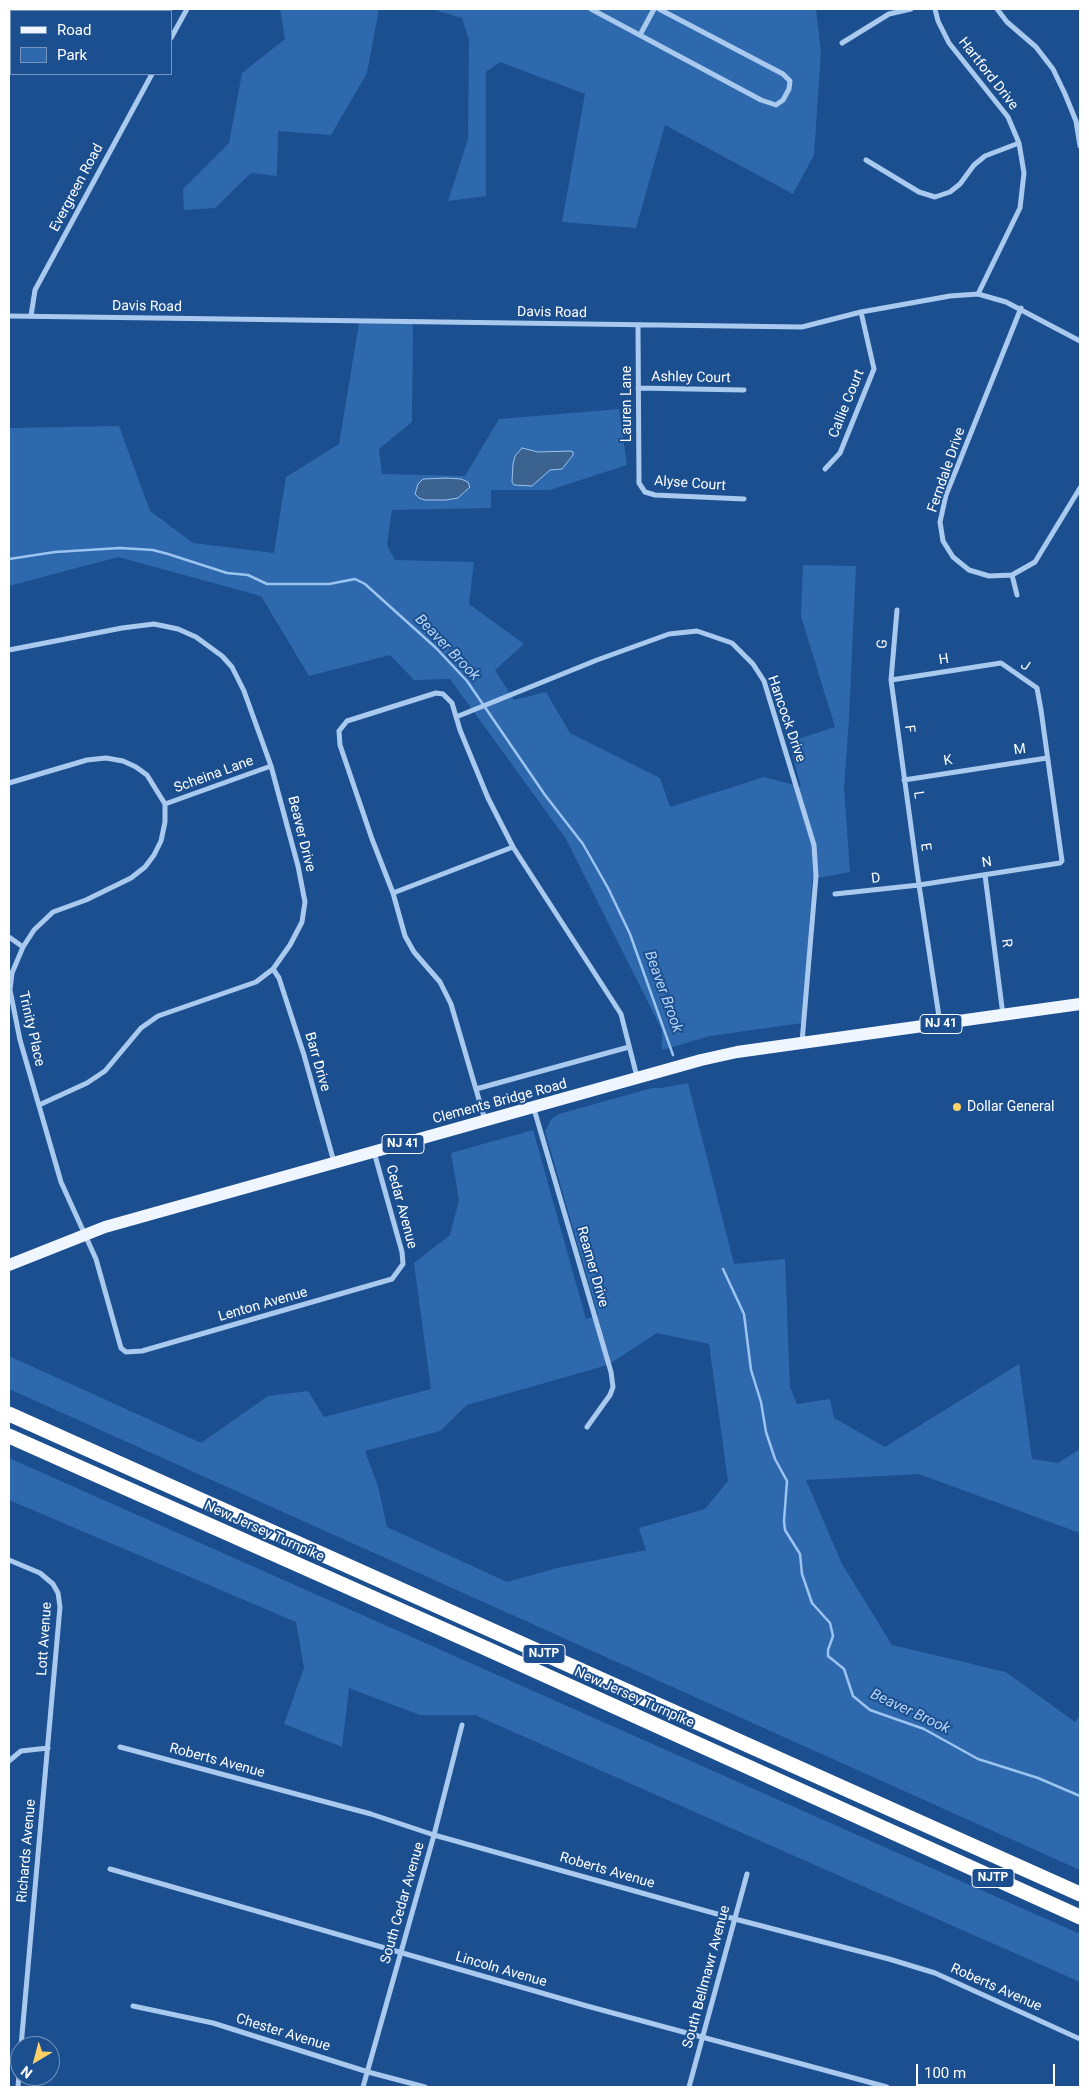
<!DOCTYPE html>
<html>
<head>
<meta charset="utf-8">
<style>
  body { margin:0 }
  #map { position:relative; width:1089px; height:2096px; overflow:hidden; background:#1b4f8f; font-family:Roboto,sans-serif }
  canvas { display:block }
  .frame { position:absolute; inset:0; border:10px solid #fff; pointer-events:none }
  .legend { position:absolute; left:10px; top:10px; width:162px; height:65px; box-sizing:border-box; background:#1b4f8f; border:1px solid #7695bc; margin:0; padding:6px 9px; list-style:none; font-size:15px; color:#fff }
  .legend li { display:flex; align-items:center; gap:10px; height:25px }
  .legend b { width:25px; border:1px solid #7695bc }
  .north { position:absolute; left:10px; top:2036px; width:50px; height:50px; box-sizing:border-box; background:#1b4f8f; border:1px solid #7695bc; border-radius:50%; rotate:217deg; font-size:14px; font-weight:700; line-height:20px; text-align:center; color:#fff }
  .north::after { content:''; display:block; margin:auto; width:18px; height:22px; background:#ffd166; clip-path:polygon(50% 0,100% 100%,50% 72%,0 100%) }
  .scale { position:absolute; left:916px; top:2064px; width:139px; height:22px; box-sizing:border-box; border:2px solid #fff; border-top:0; padding-left:6px; font-size:15px; line-height:18px; white-space:nowrap; color:#fff; -webkit-text-stroke:4px #1b4f8f; paint-order:stroke }
</style>
</head>
<body>
<div id="map">
<canvas width="1089" height="2096"></canvas>
<div class="frame"></div>
<ul class="legend">
<li><b style="height:6px;background:#f0f6ff"></b>Road</li>
<li><b style="height:14px;background:#2e69ad"></b>Park</li>
</ul>
<div class="north">N</div>
<div class="scale">100 m</div>
</div>
<script>
const ctx = document.querySelector('canvas').getContext('2d');
ctx.lineJoin = 'round';
function fill(path, color) { ctx.fillStyle = color; ctx.fill(path, 'evenodd'); }
const toPath = rows => new Path2D(rows.map(r => 'M' + r).join(''));
function trace(path, color, width, dash) { ctx.strokeStyle = color; ctx.lineWidth = width; ctx.lineCap = dash ? 'butt' : 'round'; ctx.setLineDash(dash || []); ctx.stroke(path); }
function label(font, color, halo, rows, align = 'center') {
  ctx.font = font + ' Roboto,sans-serif'; ctx.lineWidth = 4; ctx.setLineDash([]); ctx.textBaseline = 'middle'; ctx.strokeStyle = halo; ctx.fillStyle = color; for (const [text, x, y, turn = 0] of rows) {
    ctx.save(); ctx.translate(x, y); ctx.rotate((+turn || 0) * Math.PI / 180); ctx.textAlign = isNaN(turn) ? turn : align; if (halo) ctx.strokeText(text, 0, 0); ctx.fillText(text, 0, 0); ctx.restore();
  }
}
fill(toPath([
  [280,9,379,9,367,73,331,135,278,131,277,176,251,173,215,208,184,210,183,189,229,143,242,73,285,39],
  [432,9,816,9,821,52,814,155,793,194,665,125,636,228,562,222,585,94,500,62,486,72,486,196,448,201,468,139,469,40,462,18],
  [359,323,413,324,412,422,379,449,382,474,465,476,499,419,619,409,627,465,550,490,491,490,491,508,392,510,387,545,395,560,474,562,469,604,524,644,495,670,514,700,546,692,570,733,660,778,670,807,764,777,801,787,789,742,835,727,801,616,803,565,856,566,849,719,844,788,850,872,812,879,803,1023,710,1036,662,1050,662,1030,566,839,450,679,414,680,390,655,309,676,261,596,118,557,9,586,9,428,119,426,150,511,193,543,274,553,286,477,339,444],
  [688,1083,734,1264,785,1259,790,1387,797,1404,830,1399,834,1418,885,1447,1019,1364,1032,1459,1058,1463,1080,1449,1080,1533,919,1474,806,1480,842,1564,892,1645,1006,1672,1075,1722,1080,1715,1080,1870,9,1389,9,1356,201,1443,268,1396,308,1391,324,1417,431,1389,414,1263,450,1235,459,1200,451,1153,533,1130,586,1319,598,1315,545,1131,552,1118,559,1114,652,1088,661,1088],
  [657,1333,709,1344,728,1481,705,1509,639,1528,646,1550,557,1568,507,1582,387,1527,378,1486,365,1451,440,1431,467,1405,608,1365],
  [9,1458,1080,1934,1080,1982,475,1715,420,1715,349,1688,342,1747,284,1724,304,1668,296,1622,9,1500]
]), '#2e69ad');
const water = toPath([
  [522,448,538,452,570,451,573,452,573,455,562,469,550,470,532,486,514,485,512,482,513,464,515,456,522,448],
  [447,478,461,479,468,482,470,487,458,498,446,500,425,500,419,498,415,494,418,484,423,479,447,478]
]);
fill(water, '#3c6290');
trace(water, '#9cc4f0', 1);
trace(toPath([
  [9,559,55,552,120,548,153,550,168,554,227,573,248,575,267,584,329,584,355,579,365,584,436,648,467,681,545,795,583,844,608,888,630,934,673,1055],
  [723,1269,744,1314,751,1370,761,1402,766,1432,775,1459,787,1481,784,1521,785,1530,800,1554,802,1574,812,1603,830,1623,833,1636,828,1650,828,1656,844,1669,853,1696,870,1710,924,1729,978,1759,1038,1778,1080,1796]
]), '#9cc4f0', 2.5);
trace(toPath([
  [591,9,761,100,776,105,783,100,789,89,790,81,783,74,659,9],
  [935,9,938,21,949,43,1008,117,1019,143,1024,173,1020,208,978,294],
  [997,9,1007,22,1036,47,1053,69,1065,94,1076,121,1080,146],
  [640,35,654,9],
  [171,38,187,9],
  [842,43,889,14,911,9],
  [866,160,919,192,935,197,950,192,960,184,974,165,985,156,1019,143],
  [1021,308,946,495,940,522,943,541,953,557,969,570,989,576,1012,575,1035,562,1080,488],
  [9,316,802,327,861,312,950,296,978,294,1006,302,1080,341],
  [31,316,35,290,152,74],
  [638,326,639,483,645,492,655,495,744,499],
  [638,388,744,390],
  [825,469,840,453,874,369,861,312],
  [1012,575,1017,595],
  [897,610,891,680,919,885,940,1023],
  [9,650,122,628,154,624,178,629,196,637,222,656,232,667,244,691,271,766,298,866,305,902,302,922,290,945,273,969,256,982,158,1016,141,1028,105,1071,87,1083,39,1105],
  [456,717,597,660,669,634,697,631,732,643,753,664,764,681,814,845,816,876,802,1042],
  [904,780,1047,758],
  [9,783,87,760,106,758,123,761,136,767,147,775,165,804],
  [165,804,165,822,161,841,154,855,145,867,131,878,86,900,53,912,34,930,23,947,12,973,10,990,20,1040,61,1182,96,1259,121,1348,126,1352,142,1351,392,1279,403,1264,402,1252,374,1152],
  [165,804,271,766],
  [985,875,1003,1015],
  [393,893,513,847,621,1014,637,1077],
  [835,894,919,885,1060,863,1062,861,1041,710,1037,688,1001,663,891,680],
  [9,937,23,947],
  [273,969,279,978,304,1055,334,1162],
  [476,1089,629,1047],
  [534,1109,611,1372,613,1387,610,1395,587,1427],
  [485,1120,451,1004,440,982,414,952,405,936,393,893,372,839,340,745,339,731,347,721,436,693,443,694,452,703,460,730,488,798,513,847],
  [9,1560,40,1573,53,1584,58,1593,60,1607,21,2046],
  [120,1747,371,1814,434,1835,735,1919,889,1959,935,1973,1080,2039],
  [9,1761,21,1751,48,1748],
  [110,1869,587,2006,887,2087],
  [133,2006,213,2023,368,2072,425,2087],
  [18,2087,20,2063],
  [363,2087,434,1835,462,1725],
  [689,2087,747,1874]
]), '#a9c9ee', 5);
trace(toPath([
  [9,1265,105,1227,701,1060,737,1052,1080,1004]
]), '#f0f6ff', 12);
trace(toPath([
  [9,1414,1080,1894],
  [9,1436,483,1647,1080,1917]
]), '#fff', 15);
for (const [x, y, r, color] of [
  [957,1107,5,"#ffd166"]
]) { const dot = new Path2D(); dot.arc(x, y, r, 0, 2 * Math.PI); ctx.fillStyle = color; ctx.fill(dot); trace(dot, '#1b4f8f', 2); }
for (const [x, y, w] of [
  [941,1024,42],
  [403,1144,42],
  [544,1654,42],
  [993,1878,42]
]) { const box = new Path2D(); box.roundRect(x - w / 2, y - 9.5, w, 19, 4); ctx.fillStyle = '#1b4f8f'; ctx.fill(box); trace(box, '#fff', 1); }
label('bold 12px', '#fff', null, [
  ["NJ 41",941,1024],
  ["NJ 41",403,1144],
  ["NJTP",544,1654],
  ["NJTP",993,1878]
]);
label('14px', '#fff', '#1b4f8f', [
  ["Hartford Drive",988,74,52],
  ["Evergreen Road",77,188,-62],
  ["Davis Road",147,307,1],
  ["Davis Road",552,313,1],
  ["Ashley Court",691,378,1],
  ["Lauren Lane",627,404,-90],
  ["Callie Court",847,404,-68],
  ["Ferndale Drive",947,470,-71],
  ["Alyse Court",690,484,4],
  ["G",883,644,-86],
  ["H",944,660,-9],
  ["J",1025,666,35],
  ["Hancock Drive",786,719,71],
  ["F",909,729,83],
  ["M",1020,750,-7],
  ["K",948,761,-9],
  ["Scheina Lane",214,775,-20],
  ["L",918,795,82],
  ["Beaver Drive",301,834,76],
  ["E",925,847,82],
  ["N",987,863,-9],
  ["D",876,879,-7],
  ["R",1006,943,83],
  ["Trinity Place",31,1029,77],
  ["Barr Drive",317,1062,74],
  ["Clements Bridge Road",500,1102,-15],
  ["Cedar Avenue",401,1207,75],
  ["Reamer Drive",592,1267,74],
  ["Lenton Avenue",263,1305,-16],
  ["New Jersey Turnpike",264,1532,24],
  ["Lott Avenue",45,1639,-86],
  ["New Jersey Turnpike",634,1698,24],
  ["Roberts Avenue",217,1761,15],
  ["Richards Avenue",27,1851,-85],
  ["Roberts Avenue",607,1871,16],
  ["South Cedar Avenue",403,1903,-74],
  ["Lincoln Avenue",501,1970,16],
  ["South Bellmawr Avenue",707,1977,-75],
  ["Roberts Avenue",996,1988,24],
  ["Chester Avenue",283,2033,17]
]);
label('14px', '#fff', '#1b4f8f', [
  ["Dollar General",967,1107]
], 'left');
label('italic 15px', '#b5d3f5', '#1b4f8f', [
  ["Beaver Brook",447,648,46],
  ["Beaver Brook",663,992,70],
  ["Beaver Brook",910,1712,25]
]);
</script>
</body>
</html>
